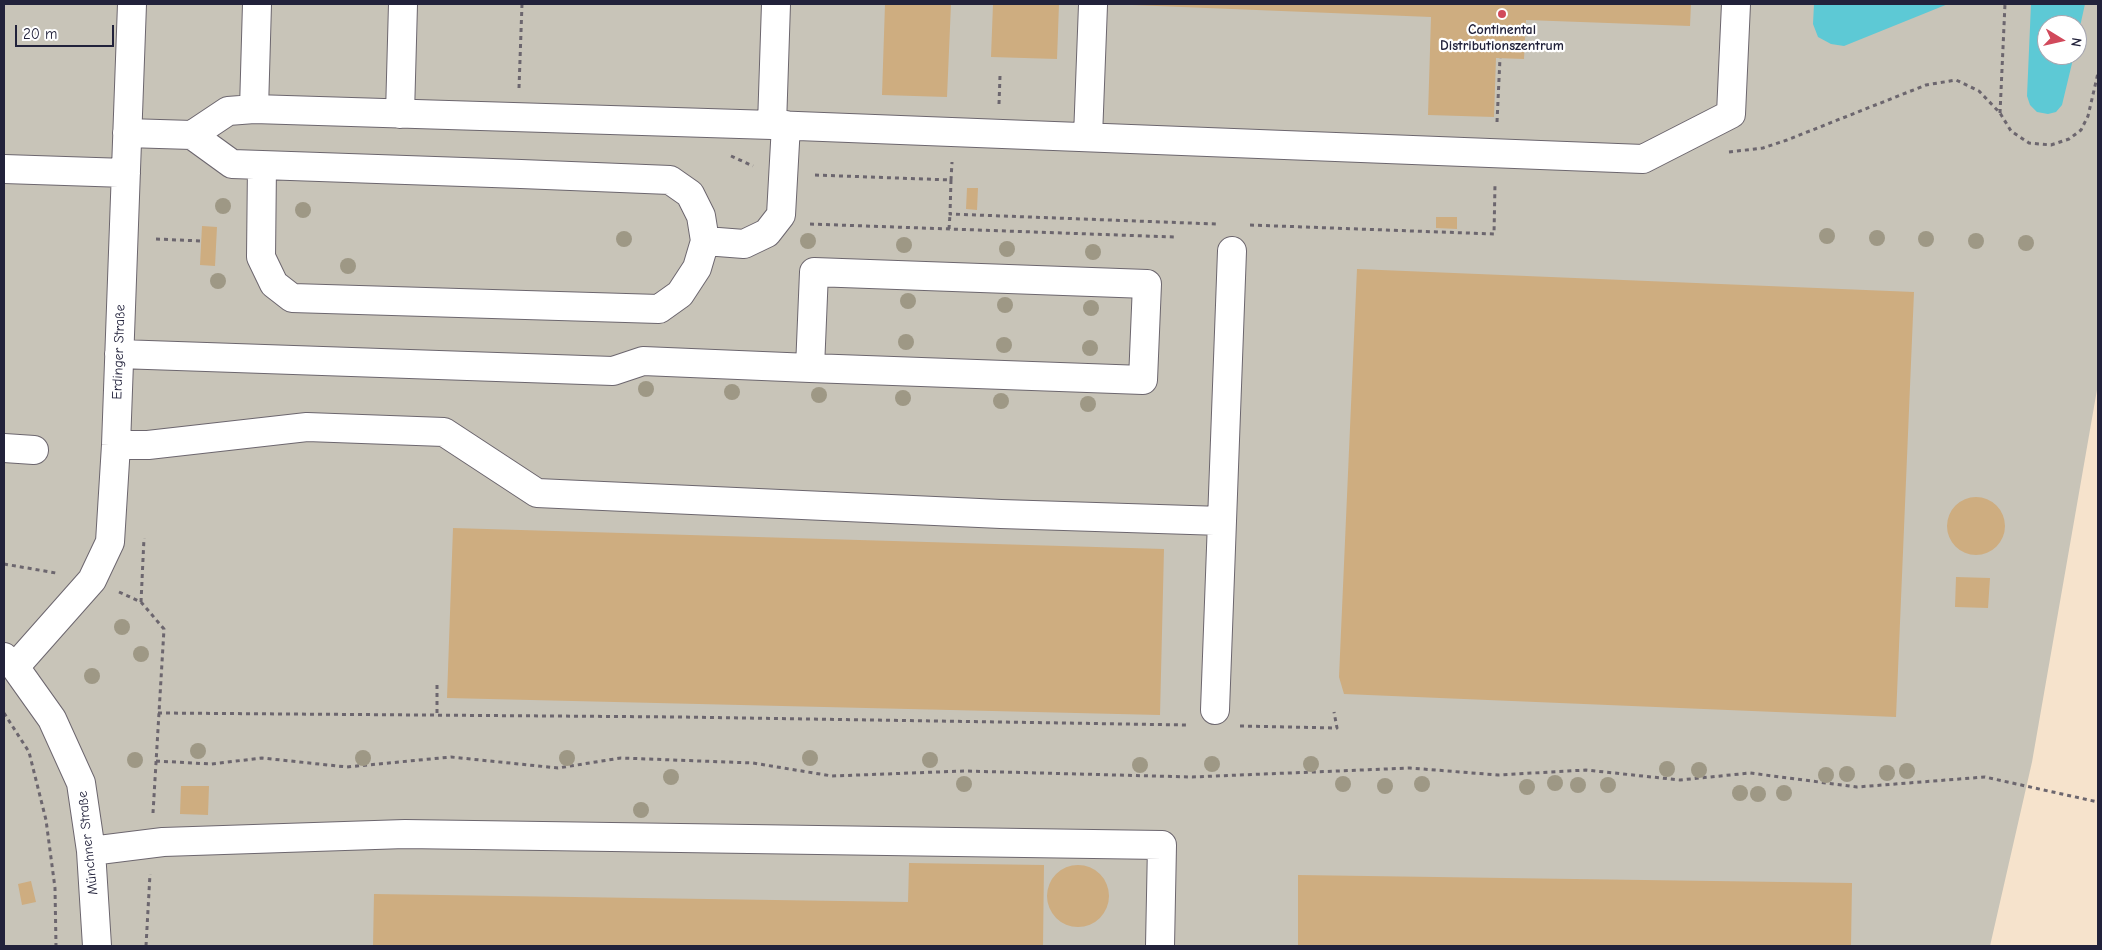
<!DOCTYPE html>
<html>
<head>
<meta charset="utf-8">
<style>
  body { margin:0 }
  #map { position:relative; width:2102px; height:950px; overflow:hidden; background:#f6e3cc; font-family:"Comic Neue",sans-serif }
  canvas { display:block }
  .frame { position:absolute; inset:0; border:5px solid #22223b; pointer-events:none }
  .north { position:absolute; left:2037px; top:15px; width:50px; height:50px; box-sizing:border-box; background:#fff; border:1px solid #a7a7b1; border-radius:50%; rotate:99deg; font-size:14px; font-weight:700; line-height:20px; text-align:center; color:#22223b }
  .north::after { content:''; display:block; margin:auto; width:18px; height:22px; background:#d1495b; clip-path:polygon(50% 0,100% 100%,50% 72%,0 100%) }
  .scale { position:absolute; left:15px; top:25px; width:99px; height:22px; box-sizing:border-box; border:2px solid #22223b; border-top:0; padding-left:6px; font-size:15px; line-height:18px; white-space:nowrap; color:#22223b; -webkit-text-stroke:4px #fff; paint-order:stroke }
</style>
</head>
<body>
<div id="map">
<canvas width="2102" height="950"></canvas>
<div class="frame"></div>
<div class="north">N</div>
<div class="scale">20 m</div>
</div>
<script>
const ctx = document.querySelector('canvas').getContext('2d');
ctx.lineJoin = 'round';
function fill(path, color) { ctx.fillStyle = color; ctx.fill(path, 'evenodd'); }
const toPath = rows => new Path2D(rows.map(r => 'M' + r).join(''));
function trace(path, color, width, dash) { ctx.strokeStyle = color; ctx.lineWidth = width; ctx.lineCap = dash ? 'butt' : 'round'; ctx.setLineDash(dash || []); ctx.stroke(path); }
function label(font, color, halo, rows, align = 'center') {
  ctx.font = font + ' "Comic Neue",sans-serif'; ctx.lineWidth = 4.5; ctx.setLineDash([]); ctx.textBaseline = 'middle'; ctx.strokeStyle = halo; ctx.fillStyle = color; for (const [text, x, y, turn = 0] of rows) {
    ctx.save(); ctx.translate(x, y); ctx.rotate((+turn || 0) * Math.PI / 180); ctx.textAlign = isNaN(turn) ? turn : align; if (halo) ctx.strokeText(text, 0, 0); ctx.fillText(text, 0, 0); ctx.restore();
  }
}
fill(toPath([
  [4,4,2098,4,2098,384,2032,762,1990,946,4,946],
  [2047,25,2077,25,2077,55,2047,55]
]), '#c8c4b8');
fill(toPath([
  [1814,4,1948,4,1844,46,1831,44,1818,37,1813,24],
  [2031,4,2085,4,2077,40,2077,25,2047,25,2047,55,2074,55,2062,105,2056,112,2048,114,2037,112,2030,105,2027,96]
]), '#5dc9d5');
fill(toPath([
  [885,4,951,4,947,97,882,95],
  [993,4,1059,4,1057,59,991,57],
  [1107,4,1691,4,1690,26,1526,20,1524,59,1496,58,1494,117,1428,115,1431,17],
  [967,188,978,188,977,210,966,209],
  [1436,217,1457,217,1457,229,1436,228],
  [202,226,217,227,215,266,200,265],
  [1357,269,1914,292,1896,717,1344,694,1339,677],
  '1947 526a29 29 0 1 1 58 0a29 29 0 1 1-58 0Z',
  [453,528,1164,549,1160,715,447,698],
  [1956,577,1990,578,1988,608,1955,607],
  [181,786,209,786,208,815,180,814],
  [909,863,1044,865,1043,946,373,946,374,894,908,902],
  '1047 896a31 31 0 1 1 62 0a31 31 0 1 1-62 0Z',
  [1298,875,1852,883,1851,946,1298,946],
  [31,881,36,902,22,905,18,884]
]), '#cead80');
const minor = toPath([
  [254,109,257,4],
  [400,114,403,4],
  [772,125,776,4],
  [127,133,192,135,232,164,262,165,521,174,670,180,690,194,701,216,705,241,697,268,680,294,659,309,292,298,274,284,261,257,262,165],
  [192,135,228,111,254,109,772,125,1643,159,1731,114,1736,4],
  [1088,137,1093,5],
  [4,169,126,173],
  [705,241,744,244,767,233,781,215,786,125],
  [119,354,613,371,643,361,810,368,1143,380,1147,284,814,272,810,368],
  [116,445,148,445,307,427,444,432,537,493,1001,514,1222,521,1215,710],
  [4,448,34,450],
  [1222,521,1232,251],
  [4,657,15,667,52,719,81,783,91,851,97,946],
  [15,667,92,580,110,542,116,445,132,4],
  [91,851,163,842,405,834,1162,845,1160,946]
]);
trace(minor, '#6c666e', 30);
trace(toPath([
  [519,88,522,4],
  [999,104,1000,76],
  [2000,113,2005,4],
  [1497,122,1500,58],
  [1729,152,1763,148,1787,140,1926,85,1956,80,1979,91,2000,113,2011,131,2029,143,2051,145,2069,139,2081,130,2088,116,2098,73],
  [731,156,753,166],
  [815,175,951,180,952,162],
  [951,180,950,214,1216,224],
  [810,224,1174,237],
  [1250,225,1494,234,1495,184],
  [949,229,950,214],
  [156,239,201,241],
  [4,564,56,573],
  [119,592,141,602,164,629,153,813],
  [141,602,144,538],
  [437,685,437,716],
  [4,713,29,752,46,820,55,888,56,946],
  [158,713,682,717,1189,725],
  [1240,726,1337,728,1334,712],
  [156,761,211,764,262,758,347,767,451,757,558,768,621,758,753,763,832,776,964,771,1192,777,1410,768,1498,775,1586,770,1680,780,1750,773,1857,787,1985,777,2098,802],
  [146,946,150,874]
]), '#6c666e', 3, [4, 4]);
trace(minor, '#fff', 28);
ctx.fillStyle = '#9e9885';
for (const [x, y] of [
  [223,206],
  [303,210],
  [1827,236],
  [1877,238],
  [624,239],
  [1926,239],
  [808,241],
  [1976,241],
  [2026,243],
  [904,245],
  [1007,249],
  [1093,252],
  [348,266],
  [218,281],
  [908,301],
  [1005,305],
  [1091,308],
  [906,342],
  [1004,345],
  [1090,348],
  [646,389],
  [732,392],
  [819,395],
  [903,398],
  [1001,401],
  [1088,404],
  [122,627],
  [141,654],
  [92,676],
  [198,751],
  [363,758],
  [567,758],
  [810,758],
  [135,760],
  [930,760],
  [1212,764],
  [1311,764],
  [1140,765],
  [1667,769],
  [1699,770],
  [1907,771],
  [1887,773],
  [1847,774],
  [1826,775],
  [671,777],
  [1555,783],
  [964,784],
  [1343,784],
  [1422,784],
  [1578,785],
  [1608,785],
  [1385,786],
  [1527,787],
  [1740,793],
  [1784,793],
  [1758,794],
  [641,810]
]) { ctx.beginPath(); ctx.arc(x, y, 8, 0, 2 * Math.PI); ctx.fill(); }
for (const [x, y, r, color] of [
  [1502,14,5,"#d1495b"]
]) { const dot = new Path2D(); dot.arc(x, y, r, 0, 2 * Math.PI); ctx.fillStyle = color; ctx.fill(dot); trace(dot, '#fff', 2); }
label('bold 14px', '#22223b', '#fff', [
  ["Continental",1502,30],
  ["Distributionszentrum",1502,46]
]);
label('14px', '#22223b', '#fff', [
  ["Erdinger Straße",119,352,-88],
  ["Münchner Straße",88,843,-96]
]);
</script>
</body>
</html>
